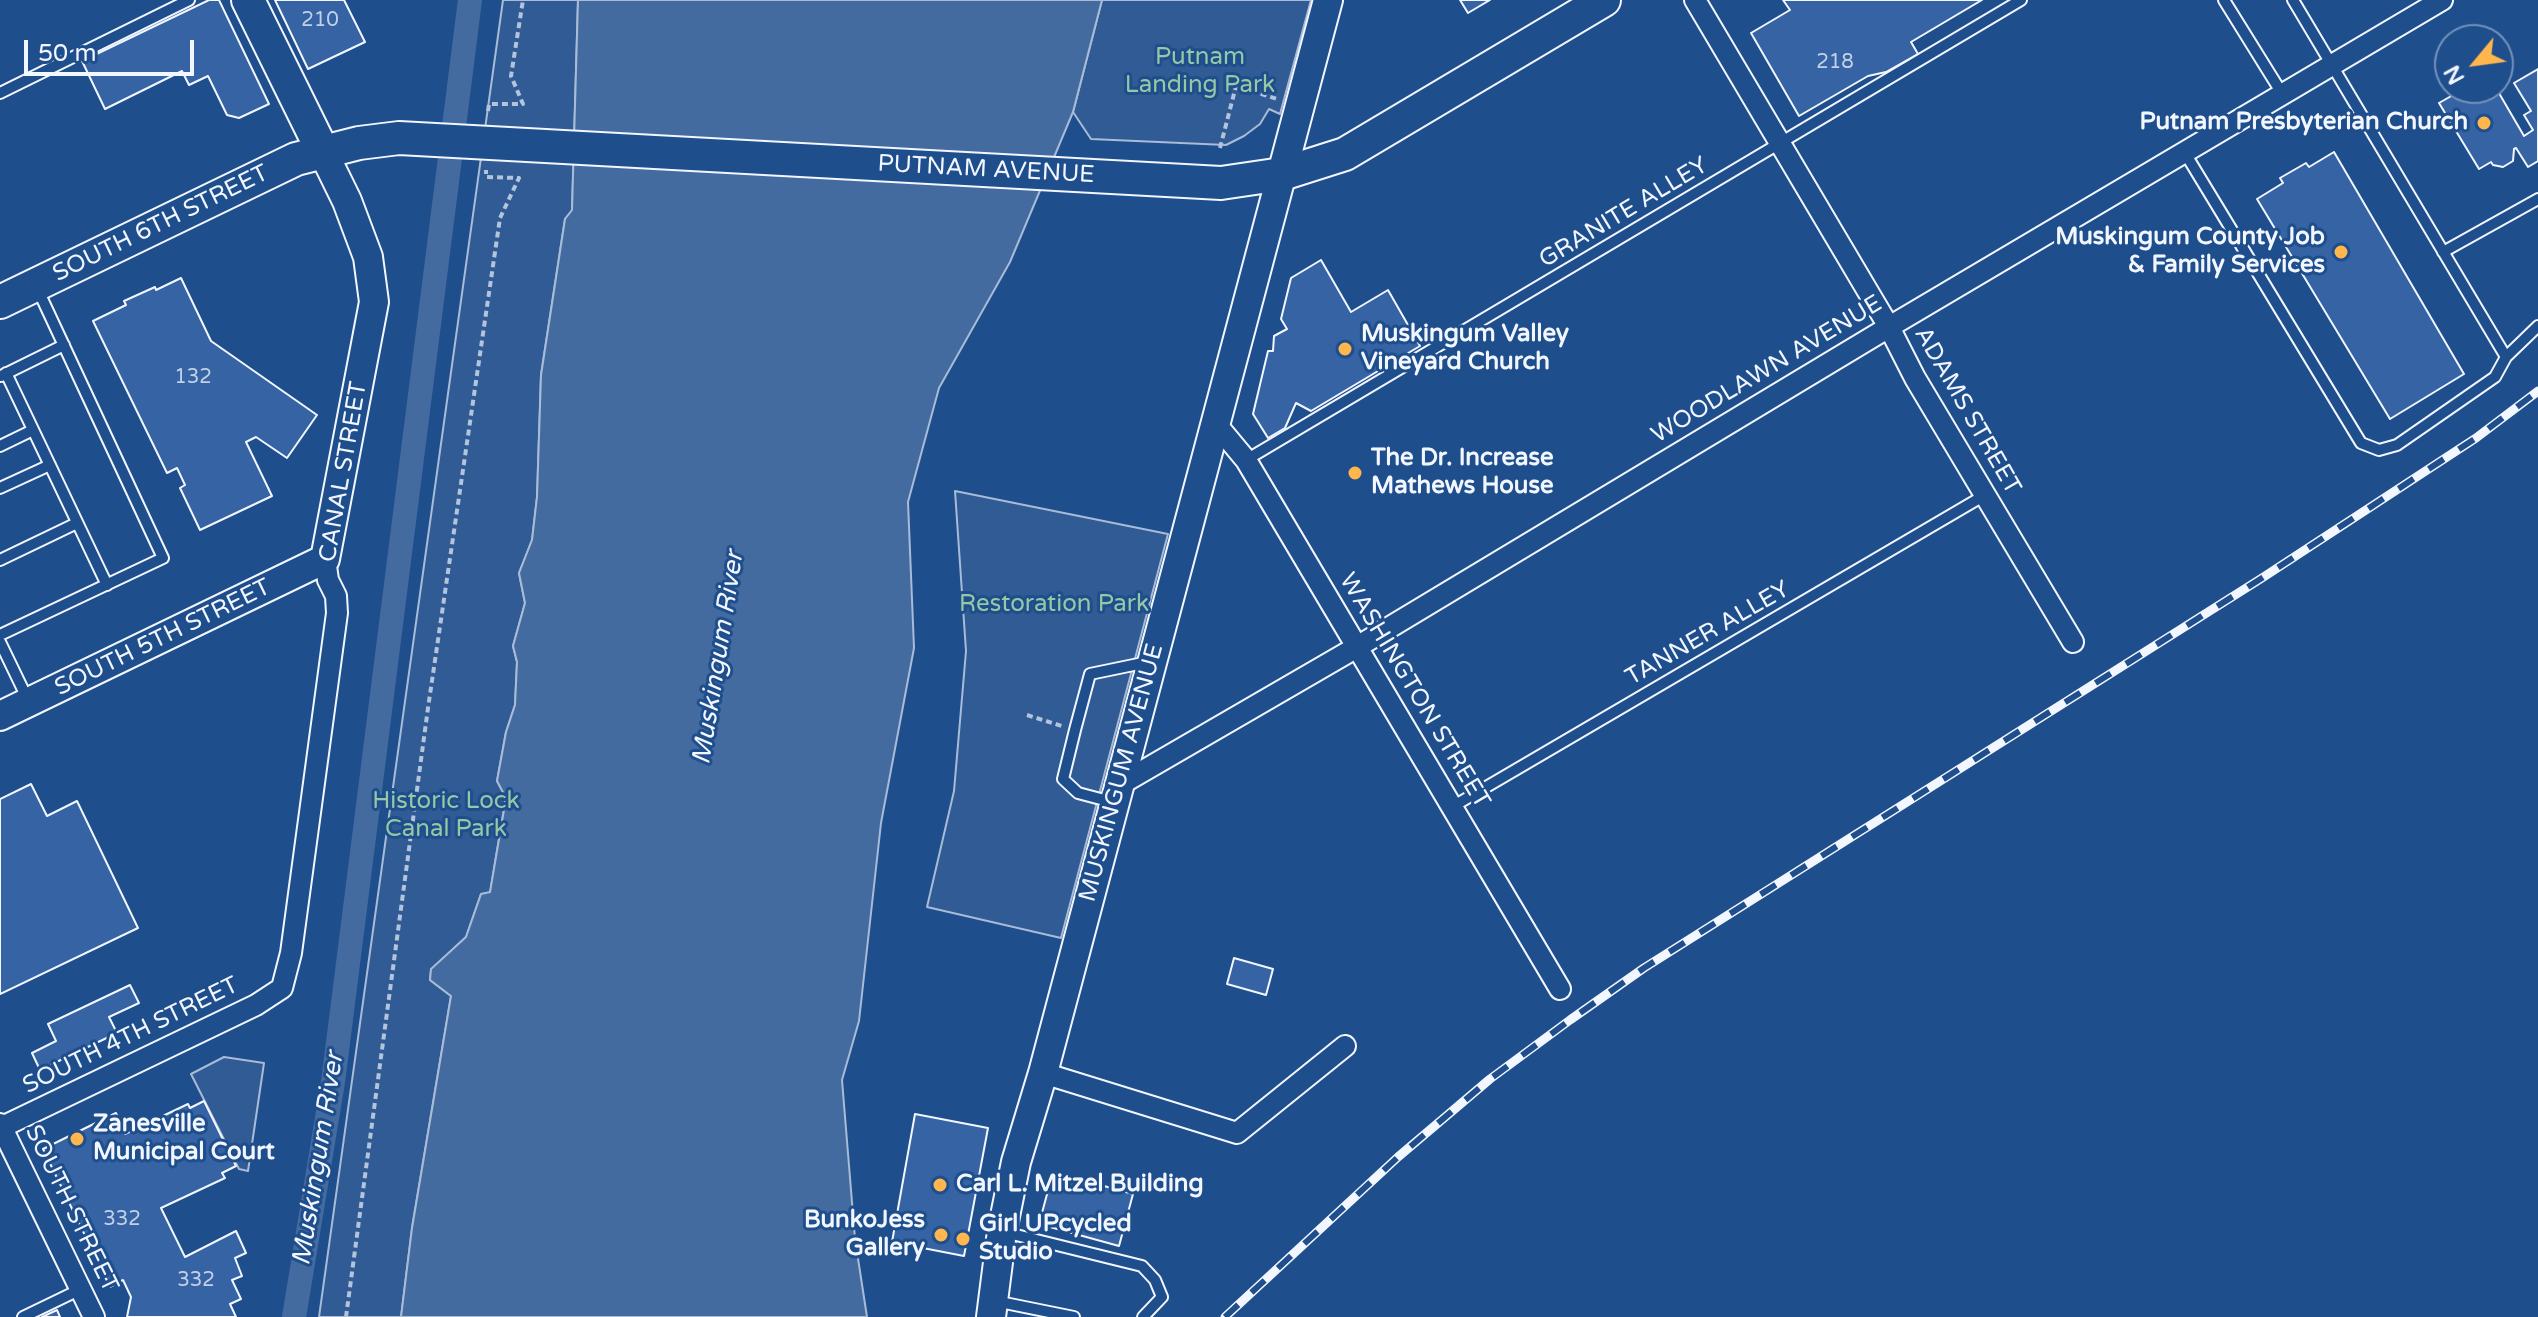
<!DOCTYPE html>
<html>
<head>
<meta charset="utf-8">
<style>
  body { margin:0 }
  #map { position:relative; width:2538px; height:1317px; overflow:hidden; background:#1f4e8c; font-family:"Varela Round",sans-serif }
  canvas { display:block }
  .north { position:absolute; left:2434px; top:24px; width:80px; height:80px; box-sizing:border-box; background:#1f4e8c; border:2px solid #7391ba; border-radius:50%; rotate:241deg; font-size:22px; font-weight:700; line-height:32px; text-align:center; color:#f2f6ff }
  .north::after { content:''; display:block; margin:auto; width:28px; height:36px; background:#ffb74d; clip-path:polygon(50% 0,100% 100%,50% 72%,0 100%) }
  .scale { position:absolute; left:24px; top:40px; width:170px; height:36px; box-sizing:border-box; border:4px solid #f2f6ff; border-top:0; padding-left:10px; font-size:24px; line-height:28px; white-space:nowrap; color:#f2f6ff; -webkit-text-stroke:6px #1f4e8c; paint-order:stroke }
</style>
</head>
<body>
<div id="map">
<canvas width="2538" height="1317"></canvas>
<div class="north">N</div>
<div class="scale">50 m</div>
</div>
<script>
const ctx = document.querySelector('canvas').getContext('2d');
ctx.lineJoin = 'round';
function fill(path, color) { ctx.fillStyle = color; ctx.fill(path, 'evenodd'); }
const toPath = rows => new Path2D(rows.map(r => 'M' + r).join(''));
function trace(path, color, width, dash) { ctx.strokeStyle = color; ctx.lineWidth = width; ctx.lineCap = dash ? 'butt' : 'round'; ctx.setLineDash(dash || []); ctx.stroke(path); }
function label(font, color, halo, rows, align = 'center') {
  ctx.font = font + ' "Varela Round",sans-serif'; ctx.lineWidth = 6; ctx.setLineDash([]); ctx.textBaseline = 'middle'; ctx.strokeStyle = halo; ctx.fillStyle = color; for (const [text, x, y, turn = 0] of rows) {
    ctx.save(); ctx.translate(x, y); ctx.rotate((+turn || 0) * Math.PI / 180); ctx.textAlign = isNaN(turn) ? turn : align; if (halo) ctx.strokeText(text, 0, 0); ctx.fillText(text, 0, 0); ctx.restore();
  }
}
const built = toPath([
  [503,0,578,0,572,211,565,219,541,375,537,497,532,540,519,573,525,603,513,646,517,662,515,705,506,732,497,781,506,797,490,893,481,894,466,937,431,970,430,980,451,996,412,1228,401,1317,319,1317,503,0],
  [1102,0,1311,0,1280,114,1269,109,1260,124,1244,136,1226,145,1091,139,1073,112,1102,0],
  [955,491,1168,534,1061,938,927,907,954,791,966,651,955,491],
  [224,1057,264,1063,248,1171,239,1169,191,1074,224,1057]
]);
fill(built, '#305b95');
trace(built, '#a8bbd7', 2);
const water = toPath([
  [578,0,1102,0,1073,112,1010,262,939,388,908,502,914,648,881,823,859,1021,842,1080,855,1239,867,1317,401,1317,412,1228,451,996,430,980,431,969,466,937,481,894,490,892,506,798,497,781,506,732,515,705,517,662,513,646,525,603,519,573,532,540,537,497,541,375,565,219,572,210,578,0]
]);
fill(water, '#446ba0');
trace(water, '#a8bbd7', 2);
trace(toPath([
  [294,1317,333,1082,470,0]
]), '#446ba0', 24);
const building = toPath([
  [209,0,219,0,269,104,239,118,227,115,208,76,189,85,182,71,105,109,82,61,209,0],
  [275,0,344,0,365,42,308,69,275,0],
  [1460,0,1490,0,1468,13,1460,0],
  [1783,0,1982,0,1911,42,1918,54,1886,72,1868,76,1799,116,1751,33,1790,10,1783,0],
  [2538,69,2538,161,2528,167,2516,148,2514,149,2513,161,2503,167,2493,165,2491,162,2479,169,2439,103,2453,95,2446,85,2450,82,2450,88,2496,88,2524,136,2533,130,2524,115,2531,111,2514,83,2538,69],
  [2334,152,2464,374,2390,419,2257,199,2283,183,2280,178,2306,163,2309,167,2334,152],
  [1321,260,1351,312,1388,290,1420,346,1311,411,1296,403,1285,428,1268,438,1253,414,1268,351,1273,351,1274,336,1287,329,1281,319,1291,278,1321,260],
  [181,278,211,341,317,415,287,458,256,437,246,442,272,496,200,530,180,488,185,485,177,468,167,473,93,321,126,305,124,301,155,287,156,290,181,278],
  [31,784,47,816,77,801,138,928,0,994,0,799,31,784],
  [1234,958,1273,969,1266,995,1227,984,1234,958],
  [130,985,139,1003,109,1017,117,1033,40,1070,32,1053,56,1041,48,1024,130,985],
  [204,1101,236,1166,222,1173,225,1178,161,1208,185,1257,236,1231,246,1253,235,1258,242,1276,232,1280,241,1299,230,1304,236,1317,127,1317,131,1297,123,1280,110,1287,43,1149,116,1113,125,1134,188,1104,190,1108,204,1101],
  [915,1114,988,1128,964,1256,892,1242,915,1114],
  [1053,1172,1133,1194,1119,1246,1039,1224,1053,1172],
  [57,1310,60,1317,42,1317,57,1310]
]);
fill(building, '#3563a3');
trace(building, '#f2f6ff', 2);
const lane = toPath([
  [2224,0,2283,95],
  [0,93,189,0],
  [2185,153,2361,443,2379,450,2397,445,2495,377,2506,357,2293,0],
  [2443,252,2538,199],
  [2506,357,2538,326],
  [6,373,107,585],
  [1,376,64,345],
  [0,446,33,430],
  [1246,460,2021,0],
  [0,488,50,465],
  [0,560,77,523],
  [0,635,163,558,38,290],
  [0,642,28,700],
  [1112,802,1078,793,1063,779,1075,730,1090,674,1148,662],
  [1452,807,1985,495],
  [1004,1232,1142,1266,1155,1280,1162,1297,1143,1317],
  [995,1301,1074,1317],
  [23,1317,81,1289]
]);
const street = toPath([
  [1695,0,1889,327,1915,378,2073,642],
  [1216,424,1246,460,1560,989],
  [1119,785,1357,647,1889,327,2442,0],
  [1043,1073,1237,1133,1345,1046],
  [0,1124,94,1317],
  [0,1128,256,1005,282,988,291,953,337,613,336,596,328,580,325,559]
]);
const secondary = toPath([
  [0,716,325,559,374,302,368,257,347,201,323,152],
  [991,1317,1002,1231,1016,1162,1043,1073,1328,0]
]);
const primary = toPath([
  [248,0,323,152],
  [0,302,296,159,359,143,399,138,1221,183,1282,174,1345,154,1604,0]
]);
trace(lane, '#f2f6ff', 14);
trace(street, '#f2f6ff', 24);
trace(secondary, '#f2f6ff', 32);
trace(primary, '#f2f6ff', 36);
trace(toPath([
  [488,111,489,104,523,104,511,76,523,0],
  [1220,148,1236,86,1277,99],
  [1027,715,1062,726],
  [346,1317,428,708,500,218,519,178,486,177,486,170]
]), '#b3c4dc', 4, [6, 4]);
trace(lane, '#1f4e8c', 10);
trace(street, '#1f4e8c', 20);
trace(secondary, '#1f4e8c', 28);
trace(primary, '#1f4e8c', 32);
const rail = toPath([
  [1225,1317,1398,1157,1490,1079,1570,1020,1644,968,2262,578,2476,438,2538,391]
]);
trace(rail, '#f2f6ff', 9);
trace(rail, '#1f4e8c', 6, [18]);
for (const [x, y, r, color] of [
  [2484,123,8,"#ffb74d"],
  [2341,252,8,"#ffb74d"],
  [1345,349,8,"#ffb74d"],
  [1355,473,8,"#ffb74d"],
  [77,1139,8,"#ffb74d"],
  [940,1185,8,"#ffb74d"],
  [941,1235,8,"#ffb74d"],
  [963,1239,8,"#ffb74d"]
]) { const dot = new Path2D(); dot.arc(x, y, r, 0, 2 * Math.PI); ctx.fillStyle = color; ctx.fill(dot); trace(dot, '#1f4e8c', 3); }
label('20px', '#c3d1e8', null, [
  ["210",320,21],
  ["218",1835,63],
  ["132",193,378],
  ["332",122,1220],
  ["332",196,1281]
]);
label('24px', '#97c8a6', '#1f4e8c', [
  ["Putnam",1200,58],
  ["Landing Park",1200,86],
  ["Restoration Park",1054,605],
  ["Historic Lock",446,802],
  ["Canal Park",446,830]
]);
label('bold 24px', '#f2f6ff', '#1f4e8c', [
  ["Putnam Presbyterian Church",2468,123,"right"],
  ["Muskingum County Job",2325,238,"right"],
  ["& Family Services",2325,266,"right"],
  ["Muskingum Valley",1361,335],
  ["Vineyard Church",1361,363],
  ["The Dr. Increase",1371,459],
  ["Mathews House",1371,487],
  ["Zanesville",93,1125],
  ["Municipal Court",93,1153],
  ["Carl L. Mitzel Building",956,1185],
  ["BunkoJess",925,1221,"right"],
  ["Gallery",925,1249,"right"],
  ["Girl UPcycled",979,1225],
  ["Studio",979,1253]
], 'left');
label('24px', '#f2f6ff', '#1f4e8c', [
  ["PUTNAM AVENUE",986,170,3],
  ["GRANITE ALLEY",1624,213,-31],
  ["SOUTH 6TH STREET",161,224,-26],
  ["WOODLAWN AVENUE",1767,370,-31],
  ["ADAMS STREET",1967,411,60],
  ["CANAL STREET",344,472,-80],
  ["TANNER ALLEY",1708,634,-30],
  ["SOUTH 5TH STREET",163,638,-26],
  ["WASHINGTON STREET",1414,691,59],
  ["MUSKINGUM AVENUE",1122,773,-75],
  ["SOUTH 4TH STREET",131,1036,-26],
  ["SOUTH STREET",71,1209,64]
]);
label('italic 26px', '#f2f6ff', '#1f4e8c', [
  ["Muskingum River",719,658,-81],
  ["Muskingum River",319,1159,-81]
]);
</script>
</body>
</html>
